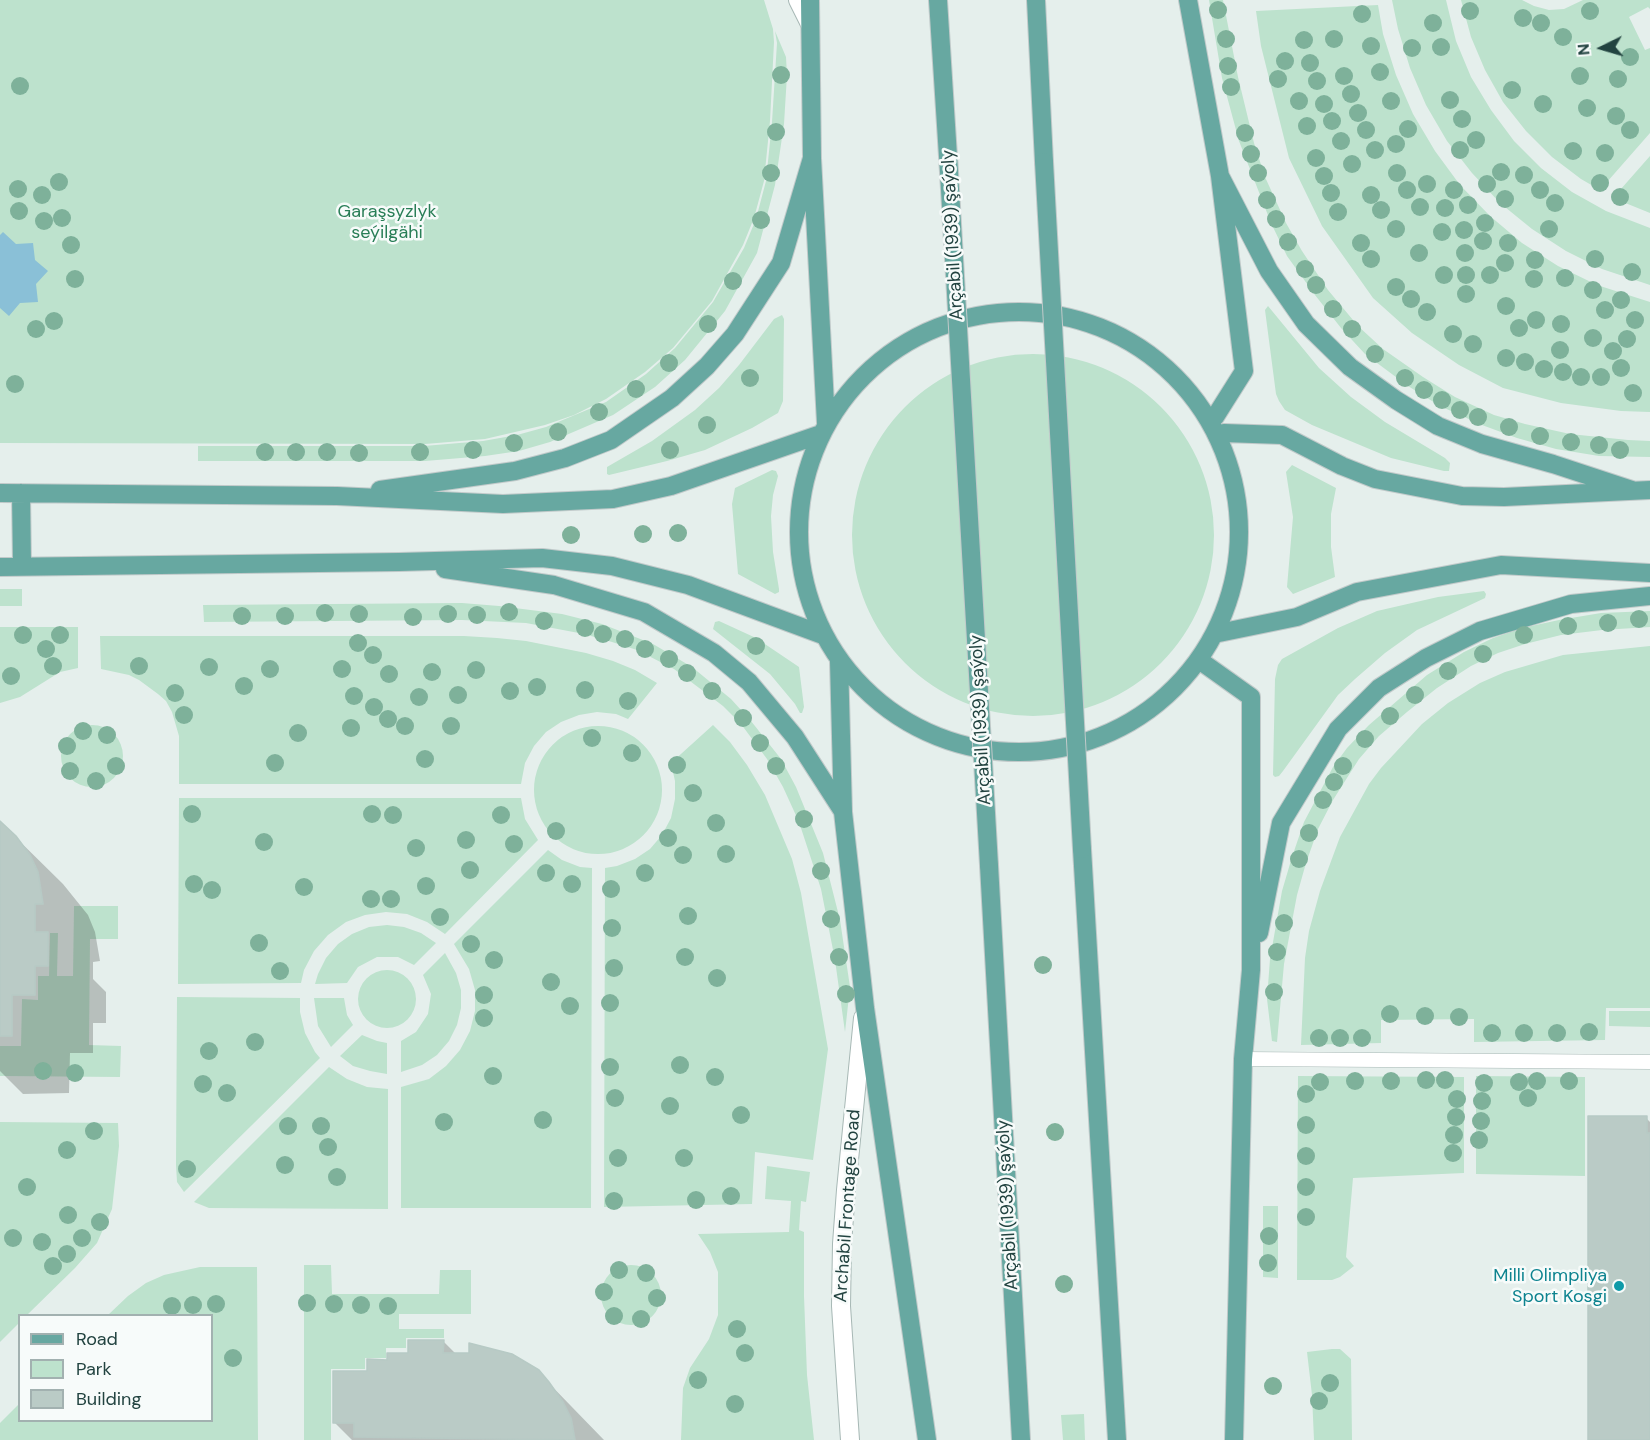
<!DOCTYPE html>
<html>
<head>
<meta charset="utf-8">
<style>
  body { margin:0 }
  #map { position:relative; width:1650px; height:1440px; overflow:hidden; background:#e5efec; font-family:"DM Sans",sans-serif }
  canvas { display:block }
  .legend { position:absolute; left:18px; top:1314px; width:195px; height:108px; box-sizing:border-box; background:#f7fbfa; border:2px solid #a2b1b0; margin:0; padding:8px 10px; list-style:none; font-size:18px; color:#224340 }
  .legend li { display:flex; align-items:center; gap:12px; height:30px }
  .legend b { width:30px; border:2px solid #a2b1b0 }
  .north { position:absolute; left:1572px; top:18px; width:60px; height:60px; -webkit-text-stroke:4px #f7fbfa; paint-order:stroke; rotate:265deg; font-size:16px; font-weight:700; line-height:24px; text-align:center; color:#224340 }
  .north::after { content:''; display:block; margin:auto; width:21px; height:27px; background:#224340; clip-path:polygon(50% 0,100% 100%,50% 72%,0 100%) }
</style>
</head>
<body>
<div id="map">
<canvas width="1650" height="1440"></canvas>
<ul class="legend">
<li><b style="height:8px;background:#67a8a1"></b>Road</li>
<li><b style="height:16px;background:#bde2cd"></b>Park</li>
<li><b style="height:16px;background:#bacbc6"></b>Building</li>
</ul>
<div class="north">N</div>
</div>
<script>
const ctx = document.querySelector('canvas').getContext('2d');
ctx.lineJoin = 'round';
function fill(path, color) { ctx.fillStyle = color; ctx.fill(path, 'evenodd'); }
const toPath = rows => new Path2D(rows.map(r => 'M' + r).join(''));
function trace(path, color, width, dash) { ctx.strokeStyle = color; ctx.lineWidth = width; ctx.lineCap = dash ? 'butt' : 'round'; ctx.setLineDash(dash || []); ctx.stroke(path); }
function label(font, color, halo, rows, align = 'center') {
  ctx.font = font + ' "DM Sans",sans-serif'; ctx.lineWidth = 5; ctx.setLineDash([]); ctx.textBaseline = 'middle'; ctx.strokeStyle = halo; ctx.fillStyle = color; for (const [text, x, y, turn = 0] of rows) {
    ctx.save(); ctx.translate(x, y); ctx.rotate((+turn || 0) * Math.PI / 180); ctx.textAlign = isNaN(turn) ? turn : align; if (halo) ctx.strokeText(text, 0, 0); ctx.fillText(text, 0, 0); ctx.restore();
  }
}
fill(toPath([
  [0,0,764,0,773,29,774,42,770,121,764,181,754,218,743,245,712,301,673,348,645,372,606,399,574,415,545,425,485,439,425,444,0,443],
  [1209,0,1223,0,1238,77,1254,143,1265,177,1286,223,1302,251,1328,290,1358,326,1383,349,1423,377,1455,397,1494,415,1525,424,1570,434,1628,440,1650,441,1650,457,1599,456,1556,449,1517,438,1482,425,1440,406,1408,386,1365,354,1341,328,1315,295,1287,256,1271,223,1239,141,1222,78],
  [1392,0,1446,0,1456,41,1471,77,1491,110,1514,141,1541,168,1572,192,1606,211,1650,228,1650,285,1602,269,1566,251,1532,229,1500,203,1472,173,1447,141,1426,105,1410,68,1398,29],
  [1461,0,1522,0,1534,6,1549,10,1564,9,1583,0,1650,0,1650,9,1648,7,1629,17,1645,50,1650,48,1650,133,1600,190,1581,179,1552,157,1526,131,1503,102,1485,70,1471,37],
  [1378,5,1383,34,1396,75,1413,114,1435,151,1460,185,1490,216,1522,243,1558,266,1597,285,1650,302,1650,412,1621,411,1561,403,1503,388,1459,365,1412,333,1373,298,1322,226,1289,158,1261,46,1256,11],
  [775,31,786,57,787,75,784,124,775,185,757,253,725,311,685,360,655,387,613,415,550,442,519,451,485,456,425,461,198,461,198,446,424,446,483,441,517,435,546,427,606,402,646,374,675,348,713,302,744,248,756,219,766,181,772,122,777,43],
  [1650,156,1650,213,1613,198],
  [1268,306,1319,368,1351,397,1385,422,1445,458,1450,463,1449,471,1444,471,1391,458,1312,425,1285,410,1279,401,1276,394,1265,310],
  [782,315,784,319,783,401,778,413,752,428,705,450,667,461,609,475,607,474,607,467,652,441,695,410,719,388,739,365,774,319],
  '852 535a181 181 0 1 1 362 0a181 181 0 1 1-362 0Z',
  [1292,465,1336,488,1331,514,1331,547,1335,577,1293,594,1287,587,1293,517,1286,472],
  [772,470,776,471,778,476,773,495,771,516,773,552,779,589,779,592,775,594,738,574,732,504,735,488],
  [0,589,22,589,22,606,0,606],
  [1484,591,1486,594,1485,598,1417,630,1385,653,1355,679,1338,695,1283,771,1279,776,1275,777,1273,775,1275,679,1278,665,1282,659,1338,628,1377,611,1438,597],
  [462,603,499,606,562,614,602,624,653,644,692,667,731,699,751,721,781,759,796,787,823,853,840,920,850,987,845,1032,835,960,821,889,799,822,783,787,767,759,741,724,723,706,674,669,637,650,612,642,584,634,526,623,462,620,204,622,203,605],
  [1650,611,1650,627,1602,630,1561,635,1525,644,1498,653,1471,666,1437,688,1407,712,1379,736,1359,759,1333,800,1318,829,1306,863,1297,895,1284,964,1277,1042,1272,1041,1267,999,1270,959,1282,891,1292,857,1304,822,1333,767,1347,748,1369,725,1427,675,1464,652,1493,638,1522,628,1559,620,1601,613],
  [719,621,756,638,799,667,804,707,802,713,800,713,795,704,770,674,713,629,715,622],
  [0,627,78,627,78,668,60,672,20,697,0,703],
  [100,636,464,636,497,638,526,641,586,653,613,661,635,670,657,683,628,719,616,714,597,712,579,715,561,722,546,732,534,746,525,763,521,784,179,784,179,736,172,712,166,701,158,694,139,680,129,675,101,669],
  [1650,646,1650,1008,1606,1008,1605,1040,1474,1042,1474,1019,1381,1020,1381,1043,1301,1045,1305,958,1309,931,1320,891,1340,837,1369,784,1381,768,1422,724,1448,703,1480,683,1505,672,1563,655],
  [713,725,730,742,747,765,765,795,792,859,801,893,828,1049,813,1160,755,1152,752,1204,604,1207,605,868,617,866,635,859,650,849,662,835,671,818,675,799,675,781,671,763],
  '61 756a31 31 0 1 1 62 0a31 31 0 1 1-62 0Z',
  '534 790a64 64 0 1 1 128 0a64 64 0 1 1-128 0Z',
  [179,798,521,798,525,819,538,840,445,934,427,922,407,914,386,912,365,915,346,922,328,935,314,951,304,970,301,983,178,984],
  [548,850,562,860,580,867,592,868,591,1208,401,1208,401,1087,429,1079,446,1066,460,1050,470,1031,475,1011,475,990,469,969,454,944],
  [74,906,118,906,118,939,90,939,89,1045,121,1046,120,1077,0,1076,0,1046,21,1046,22,999,38,1000,38,976,49,976,50,933,58,933,57,976,73,976],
  [387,925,404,927,421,933,436,943,414,965,398,957,377,957,358,967,347,983,315,984,318,974,326,958,338,944,352,934,369,927],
  [445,953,456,973,461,990,461,1008,457,1025,449,1041,437,1055,422,1065,401,1072,401,1041,416,1032,428,1014,431,994,423,975],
  '358 999a29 29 0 1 1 58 0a29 29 0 1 1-58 0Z',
  [177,997,300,998,300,1012,305,1033,315,1052,320,1058,184,1192,177,1182,176,1165],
  [314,998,344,998,347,1015,353,1025,331,1047,318,1026],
  [1609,1011,1650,1011,1650,1027,1609,1026],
  [362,1035,377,1041,387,1043,387,1074,370,1071,353,1066,340,1056],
  [329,1067,347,1079,367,1087,388,1089,388,1209,209,1208,194,1202],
  [1298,1076,1464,1077,1464,1173,1353,1178,1346,1257,1354,1266,1340,1277,1332,1280,1297,1280],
  [1476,1076,1585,1077,1585,1176,1476,1174],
  [0,1122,118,1123,119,1146,112,1209,97,1243,75,1268,27,1315,20,1316,19,1323,0,1342],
  [767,1166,810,1172,806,1202,801,1201,799,1230,804,1232,804,1296,807,1375,814,1440,681,1440,683,1388,690,1368,709,1339,718,1315,718,1272,710,1252,698,1234,789,1232,791,1201,765,1199],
  [1263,1206,1278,1206,1278,1278,1263,1277],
  [304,1265,331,1265,332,1294,439,1294,440,1270,471,1270,471,1314,399,1314,399,1329,444,1329,444,1338,406,1338,406,1348,386,1348,386,1358,365,1358,365,1369,331,1369,331,1440,304,1440],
  '601 1295a30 30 0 1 1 60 0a30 30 0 1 1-60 0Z',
  [200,1267,257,1267,258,1440,0,1440,0,1423,19,1404,20,1420,212,1420,212,1316,108,1315,128,1296,146,1283,164,1275],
  [1332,1349,1340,1349,1351,1359,1352,1440,1314,1440,1312,1395,1307,1352],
  [1084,1414,1085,1440,1063,1440,1061,1415]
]), '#bde2cd');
fill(toPath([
  [3,232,16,244,33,243,35,260,48,271,36,284,38,302,20,303,9,316,0,308,0,235]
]), '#8ac0d7');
fill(toPath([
  [0,822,63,884,88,915,95,932,100,961,93,962,93,979,106,992,106,1023,93,1023,93,1053,70,1053,69,1093,23,1094,0,1071],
  [1646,1118,1650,1122,1650,1440,1589,1440],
  [443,1341,456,1354,538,1372,604,1440,352,1440,334,1422,369,1372,388,1361]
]), '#0003');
const building = toPath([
  [0,821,16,836,30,855,38,872,43,904,35,904,35,932,48,932,48,966,35,966,35,995,12,995,12,1036,0,1036,0,821],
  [1588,1116,1647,1116,1647,1133,1650,1133,1650,1440,1588,1440,1588,1116],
  [408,1340,444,1340,443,1353,469,1353,469,1343,512,1354,539,1370,549,1382,563,1402,571,1418,575,1440,354,1437,354,1423,333,1423,333,1371,367,1371,367,1359,387,1360,387,1353,408,1353,408,1340]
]);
fill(building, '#bacbc6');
trace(building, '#b7cac5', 1.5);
const service = toPath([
  [1243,1059,1650,1062]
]);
const minor = toPath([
  [798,0,810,24],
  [850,1440,841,1306,842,1244,846,1190,863,1018]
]);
const primary = toPath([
  [810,0,812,158,826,423],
  [938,0,949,172],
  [1036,0,1044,162],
  [1188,0,1220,176,1244,371,1215,417],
  [1220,176,1269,271,1306,324,1350,367,1396,400,1438,426,1482,444,1553,464,1632,490],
  '799 532a220 220 0 1 1 440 0a220 220 0 1 1-440 0Z',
  [1224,433,1282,435,1342,466,1375,479,1462,496,1504,497,1650,490],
  [380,490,515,471,565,458,611,440,672,398,707,366,735,334,781,263,812,158],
  [0,493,337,496,503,504,613,499,671,486,821,434],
  [21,493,22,566],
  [0,567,399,562,542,558,612,566,688,585,823,635],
  [445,569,554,585,644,612,714,653,749,682,795,737,842,810],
  [1214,634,1297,617,1357,592,1501,565,1650,573],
  [1199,660,1251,697,1251,970,1243,1059,1234,1440],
  [839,661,843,812,865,1008,927,1440],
  [1082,849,1117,1440],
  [989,865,1021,1440],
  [1259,933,1281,823,1338,729,1379,688,1426,658,1480,631,1571,604,1650,596]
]);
trace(service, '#a7b8b5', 15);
trace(minor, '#a7b8b5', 20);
trace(primary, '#c1caca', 20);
trace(service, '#fff', 14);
trace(minor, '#fff', 18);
trace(primary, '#67a8a1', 18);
const primaryBridge = toPath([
  [1044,162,1082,849],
  [949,172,989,865]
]);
trace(primaryBridge, '#c1caca', 20, []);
trace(primaryBridge, '#67a8a1', 18);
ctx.fillStyle = '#7eb19a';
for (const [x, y] of [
  [1218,10],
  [1470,11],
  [1590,11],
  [1362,14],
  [1523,18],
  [1433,23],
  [1541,23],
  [1563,37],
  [1226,39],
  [1334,39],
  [1304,40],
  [1371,46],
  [1441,47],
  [1412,48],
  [1630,57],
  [1285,61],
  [1310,63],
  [1228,66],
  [1380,72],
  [781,75],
  [1344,76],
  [1580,76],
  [1278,79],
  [1618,79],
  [1317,81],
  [20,86],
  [1231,87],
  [1512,90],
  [1351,94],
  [1450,100],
  [1299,101],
  [1391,101],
  [1324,104],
  [1543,104],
  [1587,108],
  [1358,113],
  [1616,116],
  [1462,119],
  [1332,121],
  [1307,126],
  [1408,129],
  [1366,130],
  [1630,130],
  [776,132],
  [1245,133],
  [1476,140],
  [1341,141],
  [1396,144],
  [1375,150],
  [1460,150],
  [1573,151],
  [1605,153],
  [1251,154],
  [1316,158],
  [1352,164],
  [1501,172],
  [771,173],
  [1258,173],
  [1397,173],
  [1524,175],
  [1324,176],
  [59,182],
  [1600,183],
  [1427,184],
  [1487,184],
  [18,189],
  [1407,190],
  [1454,190],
  [1540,190],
  [1331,193],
  [42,195],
  [1371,195],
  [1620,197],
  [1505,199],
  [1267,200],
  [1555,203],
  [1468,205],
  [1420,207],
  [1445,208],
  [1381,210],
  [19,211],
  [1338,212],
  [62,218],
  [1276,219],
  [761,220],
  [44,221],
  [1485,223],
  [1396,229],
  [1549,229],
  [1464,230],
  [1442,232],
  [1483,241],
  [1288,242],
  [1361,243],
  [1508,243],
  [71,245],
  [1419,253],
  [1465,253],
  [1371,259],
  [1595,259],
  [1535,260],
  [1505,263],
  [1305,269],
  [1632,272],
  [1444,275],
  [1466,275],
  [1490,275],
  [1565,278],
  [75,279],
  [1534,279],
  [733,281],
  [1316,285],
  [1396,287],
  [1593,290],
  [1466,294],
  [1411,299],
  [1621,300],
  [1506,306],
  [1333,309],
  [1605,310],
  [1427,312],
  [1536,320],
  [1635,320],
  [54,321],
  [708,324],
  [1561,324],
  [1519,328],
  [36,329],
  [1352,329],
  [1453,334],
  [1593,338],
  [1627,339],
  [1473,344],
  [1560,350],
  [1613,351],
  [1375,354],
  [1506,358],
  [1525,362],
  [669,363],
  [1621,368],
  [1544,369],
  [1563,372],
  [1581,377],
  [1601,377],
  [750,378],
  [1405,378],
  [15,384],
  [636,389],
  [1424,390],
  [1633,393],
  [1442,400],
  [1460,410],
  [599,412],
  [1478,417],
  [707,425],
  [1509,427],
  [558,432],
  [1540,436],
  [1571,442],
  [514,443],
  [1599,445],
  [473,450],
  [670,450],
  [1620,450],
  [265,452],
  [296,452],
  [327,452],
  [420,452],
  [359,453],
  [678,533],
  [643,534],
  [571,535],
  [509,612],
  [325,613],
  [359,614],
  [448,614],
  [477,615],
  [242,616],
  [285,616],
  [413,617],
  [1639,619],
  [544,621],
  [1608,623],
  [1568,626],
  [585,628],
  [603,634],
  [23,635],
  [60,635],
  [1524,635],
  [625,639],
  [358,643],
  [756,646],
  [46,649],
  [645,649],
  [1483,654],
  [373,655],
  [669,659],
  [53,666],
  [139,666],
  [209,667],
  [270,669],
  [342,669],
  [476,670],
  [1448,671],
  [432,672],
  [687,673],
  [389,674],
  [11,676],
  [244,686],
  [537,687],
  [585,690],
  [510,691],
  [712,691],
  [175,693],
  [458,695],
  [1415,695],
  [354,696],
  [419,697],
  [628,701],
  [374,707],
  [184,715],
  [1390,716],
  [743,718],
  [388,719],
  [405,726],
  [451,726],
  [351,728],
  [83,731],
  [298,733],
  [107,735],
  [592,738],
  [1365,739],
  [760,743],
  [67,746],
  [632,753],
  [425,759],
  [275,763],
  [677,765],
  [116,766],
  [776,766],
  [1343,766],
  [70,771],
  [96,781],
  [1334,782],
  [693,793],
  [1323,800],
  [192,814],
  [372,814],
  [393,815],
  [501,815],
  [804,819],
  [716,823],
  [556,831],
  [1309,833],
  [668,838],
  [466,840],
  [264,842],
  [514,844],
  [416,848],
  [726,854],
  [683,855],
  [1299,859],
  [470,870],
  [821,871],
  [546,873],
  [645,873],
  [194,884],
  [572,884],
  [426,886],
  [304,887],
  [611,889],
  [212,890],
  [371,899],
  [391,899],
  [688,916],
  [440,917],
  [831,919],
  [1284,923],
  [612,928],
  [259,943],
  [471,944],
  [1277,952],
  [685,957],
  [839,957],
  [494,960],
  [1043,965],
  [614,968],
  [280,971],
  [717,978],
  [551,982],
  [1274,992],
  [846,994],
  [484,995],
  [610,1003],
  [570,1006],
  [1390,1014],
  [1425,1016],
  [1459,1017],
  [484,1018],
  [1589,1032],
  [1492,1033],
  [1524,1033],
  [1557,1033],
  [1319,1038],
  [1340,1038],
  [1362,1038],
  [255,1042],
  [209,1051],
  [680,1065],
  [610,1067],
  [43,1071],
  [75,1073],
  [493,1076],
  [715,1077],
  [1426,1080],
  [1445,1080],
  [1355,1081],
  [1391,1081],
  [1537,1081],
  [1569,1081],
  [1320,1082],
  [1519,1082],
  [1484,1083],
  [203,1084],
  [227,1093],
  [1306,1094],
  [615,1098],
  [1528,1098],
  [1457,1099],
  [1482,1101],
  [670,1106],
  [741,1115],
  [1456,1117],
  [543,1120],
  [1481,1121],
  [444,1122],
  [1306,1125],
  [288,1126],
  [321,1126],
  [94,1131],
  [1055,1132],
  [1454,1135],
  [1479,1140],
  [328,1147],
  [67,1150],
  [1453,1153],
  [1306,1156],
  [618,1158],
  [684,1158],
  [285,1165],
  [187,1169],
  [337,1177],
  [27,1187],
  [1306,1187],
  [731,1196],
  [696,1200],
  [614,1201],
  [68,1215],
  [1306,1217],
  [100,1222],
  [1269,1236],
  [13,1238],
  [82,1238],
  [42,1242],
  [67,1254],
  [1268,1263],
  [53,1266],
  [619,1270],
  [646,1273],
  [1064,1284],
  [604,1292],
  [657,1298],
  [307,1303],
  [216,1304],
  [334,1304],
  [193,1305],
  [361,1305],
  [172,1306],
  [388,1306],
  [614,1316],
  [641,1319],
  [737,1329],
  [745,1353],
  [233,1358],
  [698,1380],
  [1330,1383],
  [1273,1386],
  [1319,1401],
  [735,1404]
]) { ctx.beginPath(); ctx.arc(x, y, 9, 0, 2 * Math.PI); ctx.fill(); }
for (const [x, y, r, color] of [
  [1619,1286,6,"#0f9aa8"]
]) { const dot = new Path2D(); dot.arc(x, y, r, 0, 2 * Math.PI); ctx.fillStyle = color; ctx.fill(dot); trace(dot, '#f7fbfa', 2); }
label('18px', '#297e57', '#f7fbfa', [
  ["Garaşsyzlyk",387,212],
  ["seýilgähi",387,233]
]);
label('18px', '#224340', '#f7fbfa', [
  ["Arçabil (1939) şaýoly",953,235,-93],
  ["Arçabil (1939) şaýoly",981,720,-93],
  ["Arçabil (1939) şaýoly",1008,1205,-93],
  ["Archabil Frontage Road",848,1206,-86]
]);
label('18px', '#0d838f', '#f7fbfa', [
  ["Milli Olimpliya",1607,1276],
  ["Sport Kosgi",1607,1297]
], 'right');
</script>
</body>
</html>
